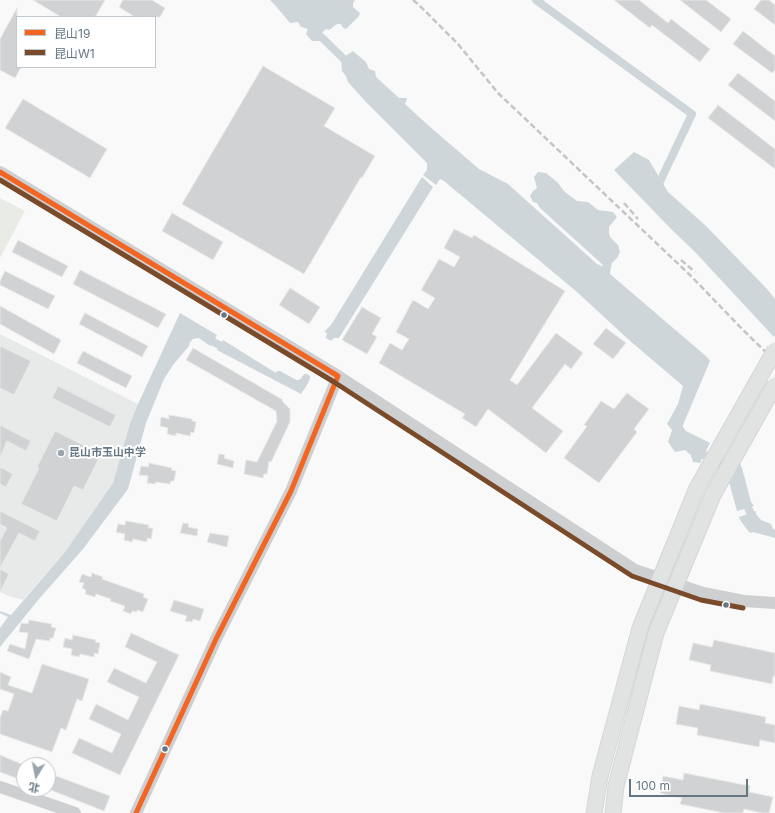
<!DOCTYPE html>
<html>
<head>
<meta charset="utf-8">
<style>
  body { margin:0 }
  #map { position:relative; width:775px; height:813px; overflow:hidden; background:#f9f9f9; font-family:Inter,"Noto Sans SC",sans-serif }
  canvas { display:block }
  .legend { position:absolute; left:16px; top:16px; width:140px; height:52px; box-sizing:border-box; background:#fff; border:1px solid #c1c8cd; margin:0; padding:5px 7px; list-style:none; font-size:12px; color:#657683 }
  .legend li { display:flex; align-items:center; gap:8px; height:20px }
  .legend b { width:20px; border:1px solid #c1c8cd }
  .north { position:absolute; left:16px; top:757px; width:40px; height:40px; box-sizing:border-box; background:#fff; border:1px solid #c1c8cd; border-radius:50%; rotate:190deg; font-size:11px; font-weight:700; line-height:16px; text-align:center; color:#657683 }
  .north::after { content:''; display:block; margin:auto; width:14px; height:18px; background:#99a4ac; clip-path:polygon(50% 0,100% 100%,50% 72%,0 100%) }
  .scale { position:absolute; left:629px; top:779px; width:119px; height:18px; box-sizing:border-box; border:2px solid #657683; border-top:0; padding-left:5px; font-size:12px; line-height:14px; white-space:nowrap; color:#657683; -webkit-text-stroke:3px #fff; paint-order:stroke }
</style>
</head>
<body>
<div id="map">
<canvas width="775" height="813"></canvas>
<ul class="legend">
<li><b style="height:5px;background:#f26522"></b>昆山19</li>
<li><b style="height:5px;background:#7a4b2a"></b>昆山W1</li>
</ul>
<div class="north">北</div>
<div class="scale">100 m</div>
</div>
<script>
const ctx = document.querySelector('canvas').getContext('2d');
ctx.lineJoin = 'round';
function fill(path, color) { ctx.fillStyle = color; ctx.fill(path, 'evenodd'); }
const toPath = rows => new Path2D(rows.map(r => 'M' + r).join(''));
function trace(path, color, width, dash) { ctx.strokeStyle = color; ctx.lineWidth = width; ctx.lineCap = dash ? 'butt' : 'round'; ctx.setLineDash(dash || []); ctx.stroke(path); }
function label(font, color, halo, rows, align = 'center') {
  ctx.font = font + ' Inter,"Noto Sans SC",sans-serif'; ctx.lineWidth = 4; ctx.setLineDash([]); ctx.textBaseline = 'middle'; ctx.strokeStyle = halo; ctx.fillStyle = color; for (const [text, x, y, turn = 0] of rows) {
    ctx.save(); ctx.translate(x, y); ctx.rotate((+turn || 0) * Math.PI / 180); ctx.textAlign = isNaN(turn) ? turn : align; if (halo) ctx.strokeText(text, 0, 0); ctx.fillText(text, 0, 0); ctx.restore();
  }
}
fill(toPath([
  [0,334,138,404,130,423,113,483,65,552,23,600,9,596,0,592]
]), '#e8e9e9');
fill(toPath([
  [0,198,25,211,0,258]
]), '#e8ebe6');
fill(toPath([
  [270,0,355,0,353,3,353,7,360,13,359,16,346,29,342,27,341,24,337,24,329,30,326,29,319,35,323,39,319,41,312,41,306,34,308,29,301,27,298,22,290,23,275,5],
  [353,51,366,62,369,69,375,71,376,77,399,98,407,98,405,104,429,126,479,169,508,184,597,264,602,266,603,265,540,208,537,203,533,202,530,196,533,191,537,188,534,177,538,172,546,173,557,182,565,192,577,201,588,202,598,210,613,212,617,217,609,227,609,234,611,238,618,245,620,252,617,258,612,263,611,267,610,274,707,357,710,361,683,425,683,427,686,431,710,443,700,463,693,462,691,455,685,450,675,452,668,442,672,430,667,424,678,404,683,386,629,340,577,292,444,181,440,179,436,185,423,175,427,170,427,163,365,101,348,82,346,76,342,71,341,59],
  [634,152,649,160,668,192,705,225,768,290,775,299,775,335,774,337,695,252,671,229,614,170],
  [422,177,433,187,339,338,334,338,331,341,326,338,327,333,324,332,331,325],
  [180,313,217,335,211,346,207,344,202,339,198,338,193,339,190,342,189,346,173,365,164,379,146,423,128,489,83,549,39,599,0,647,0,628,8,617,0,613,0,611,11,615,65,552,113,483,130,423,138,404],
  [223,340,292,383,300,379,307,384,301,394,217,350],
  [738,459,742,468,751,502,754,506,737,511,729,482],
  [756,511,756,514,761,520,771,524,773,529,775,530,775,538,753,532,751,533,749,532,740,520,739,517]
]), '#ced6d9');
trace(toPath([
  [536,0,692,114,656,190],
  [311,27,350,65],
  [204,337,229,350],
  [279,375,301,387,306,378],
  [695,449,729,470],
  [744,499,755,523]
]), '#ced6d9', 8);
const building = toPath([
  [33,0,105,0,95,17,61,17,33,0],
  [123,0,152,0,165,8,160,17,135,17,119,7,123,0],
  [614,0,639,0,668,23,671,19,710,49,700,62,652,25,650,28,614,0],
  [680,0,706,0,731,19,721,32,680,0],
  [761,0,769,0,775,5,775,25,754,9,761,0],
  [17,8,17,67,21,67,15,78,0,70,0,39,17,8],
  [743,31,775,56,775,70,772,73,733,44,743,31],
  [263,66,335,108,324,126,375,156,362,178,361,177,304,274,182,204,263,66],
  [738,73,775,101,775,121,728,85,738,73],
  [23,99,107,149,90,178,5,128,23,99],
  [718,105,775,149,775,169,708,118,718,105],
  [172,213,223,242,213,260,162,231,172,213],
  [454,229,472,238,474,235,565,291,510,380,517,385,556,333,583,353,571,369,565,364,532,408,563,431,546,453,488,409,476,427,462,418,465,414,379,363,390,343,402,350,409,339,396,332,413,300,428,309,435,298,421,290,439,259,454,267,460,257,444,248,454,229],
  [18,240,68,266,62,277,12,252,18,240],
  [80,270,166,314,158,328,73,284,80,270],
  [5,271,55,296,48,309,0,285,0,281,5,271],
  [290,288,320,307,309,324,279,305,290,288],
  [0,306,61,340,54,354,0,324,0,306],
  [362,307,381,318,372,334,377,337,367,354,342,340,362,307],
  [85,313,148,346,142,357,79,324,85,313],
  [606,328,626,343,613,359,593,344,606,328],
  [0,346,31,361,14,395,0,388,0,346],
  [193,348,283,400,282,401,290,409,290,422,271,462,269,461,267,474,264,474,263,478,244,474,246,460,257,462,277,421,276,411,186,360,193,348],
  [83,351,132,376,126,388,77,363,83,351],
  [58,386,116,415,110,427,52,398,58,386],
  [627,393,649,409,634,429,637,432,599,483,564,458,587,426,584,425,601,401,614,409,627,393],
  [169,415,192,419,192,421,196,422,194,433,191,432,190,436,176,433,176,436,167,434,168,428,160,426,161,417,169,419,169,415],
  [0,425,31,441,26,451,7,441,0,458,0,425],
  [55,431,101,454,83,490,74,486,57,521,21,504,39,468,37,467,55,431],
  [219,454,225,455,224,458,234,461,233,468,217,464,219,454],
  [149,463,172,468,171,470,176,471,174,481,171,481,170,484,156,482,155,484,147,483,148,476,139,475,141,466,148,467,149,463],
  [0,467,13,474,6,487,0,484,0,467],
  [0,511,40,531,35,541,19,533,0,568,0,541,7,528,0,524,0,511],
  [126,521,149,525,148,528,153,528,151,539,147,538,147,542,133,539,132,542,124,540,125,534,116,532,118,524,125,525,126,521],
  [183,523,189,524,188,527,198,529,197,536,180,533,183,523],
  [210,533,229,536,227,547,207,542,210,533],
  [0,569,9,574,0,592,0,569],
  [92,573,103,577,102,579,144,594,143,597,148,599,143,612,137,610,137,612,132,611,131,614,123,611,125,606,110,601,111,599,96,594,95,597,85,594,86,590,82,588,84,583,79,582,82,574,91,577,92,573],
  [174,600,204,609,200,621,193,619,192,622,185,621,187,616,170,611,174,600],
  [29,620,52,624,51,627,56,628,53,638,50,638,50,641,36,639,29,659,7,651,10,644,25,649,28,633,19,632,21,623,28,624,29,620],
  [131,633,179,655,120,775,72,753,79,738,112,753,121,734,89,719,96,704,128,720,139,697,107,682,114,668,146,683,157,662,125,647,131,633],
  [73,635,96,640,95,642,100,643,98,654,94,653,94,657,80,654,79,657,71,655,72,649,63,647,65,638,72,640,73,635],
  [714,640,775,653,775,677,773,676,772,684,710,671,711,665,689,660,693,643,712,647,714,640],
  [42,664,89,679,82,701,77,699,66,730,61,728,52,752,0,734,0,718,3,710,8,711,14,694,0,689,0,672,11,677,8,685,32,693,42,664],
  [700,704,766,717,765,723,775,725,775,743,760,740,759,747,697,735,698,728,676,724,679,706,699,710,700,704],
  [0,755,24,765,24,781,0,772,0,755],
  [48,773,110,796,104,811,48,789,48,773],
  [684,773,750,786,749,792,773,797,769,813,762,813,744,809,743,813,724,813,680,804,682,798,660,793,663,776,683,780,684,773]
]);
fill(building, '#d0d2d3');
trace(building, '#e8e8e8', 1);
const major = toPath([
  [594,813,600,776],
  [613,813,616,786]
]);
trace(major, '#d5d6d7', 17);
trace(toPath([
  [0,172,338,376,635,570,703,593,744,601,775,603],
  [0,787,75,813],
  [136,813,216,639,291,491,338,376]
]), '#cecfd0', 12);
trace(major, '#e1e2e2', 15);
trace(toPath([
  [413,0,419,5,458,44,498,93,691,276,743,330,775,361],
  [624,203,638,219],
  [681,260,695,272]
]), '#c3c5c6', 2.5, [6, 3]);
const majorBridge = toPath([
  [600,776,640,628,697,488,775,350],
  [616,786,656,633,713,495,775,385]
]);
trace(majorBridge, '#d5d6d7', 17, []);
trace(majorBridge, '#e1e2e2', 15);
trace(toPath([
  [0,172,338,376],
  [136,813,216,639,291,491,338,376]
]), '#f26522', 5);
trace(toPath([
  [0,180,334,382,632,576,701,600,743,608]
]), '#7a4b2a', 5);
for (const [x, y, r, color] of [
  [224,315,3.5,"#657683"],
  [61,453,4,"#99a4ac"],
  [726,605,3.5,"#657683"],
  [165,749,3.5,"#657683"]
]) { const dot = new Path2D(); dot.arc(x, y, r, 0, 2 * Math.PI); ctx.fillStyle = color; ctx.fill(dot); trace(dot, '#fff', 1.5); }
label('bold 11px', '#657683', '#fff', [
  ["昆山市玉山中学",69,453]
], 'left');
</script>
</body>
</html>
